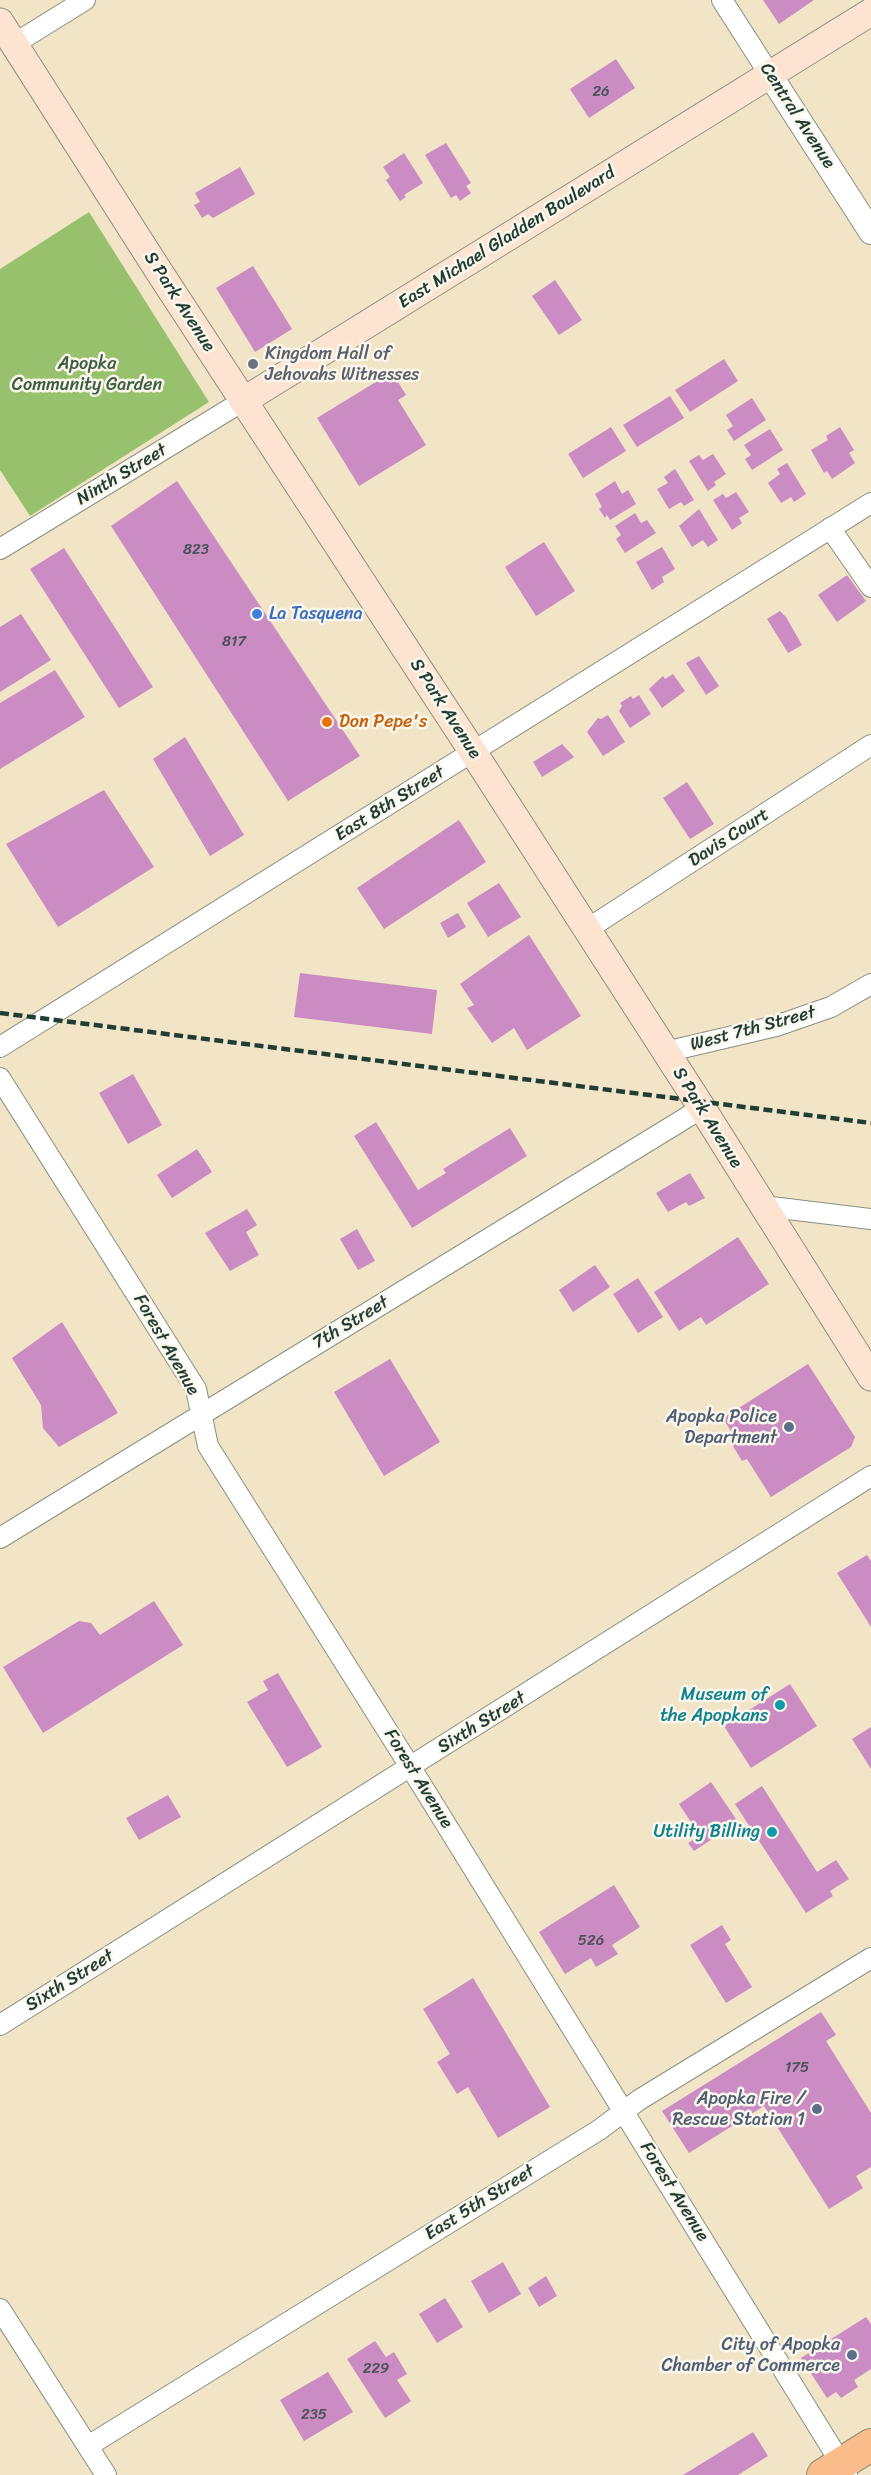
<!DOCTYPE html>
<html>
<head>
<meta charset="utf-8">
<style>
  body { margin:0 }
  canvas { display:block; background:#f2e4c7 }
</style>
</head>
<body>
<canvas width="871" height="2475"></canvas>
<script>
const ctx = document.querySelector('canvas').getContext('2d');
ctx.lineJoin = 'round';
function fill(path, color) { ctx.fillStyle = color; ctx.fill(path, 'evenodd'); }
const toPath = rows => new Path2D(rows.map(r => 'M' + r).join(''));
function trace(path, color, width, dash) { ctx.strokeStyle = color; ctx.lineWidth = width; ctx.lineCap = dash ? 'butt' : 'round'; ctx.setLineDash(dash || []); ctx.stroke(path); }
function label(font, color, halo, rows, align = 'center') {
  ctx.font = font + ' Sriracha,sans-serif'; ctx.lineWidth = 5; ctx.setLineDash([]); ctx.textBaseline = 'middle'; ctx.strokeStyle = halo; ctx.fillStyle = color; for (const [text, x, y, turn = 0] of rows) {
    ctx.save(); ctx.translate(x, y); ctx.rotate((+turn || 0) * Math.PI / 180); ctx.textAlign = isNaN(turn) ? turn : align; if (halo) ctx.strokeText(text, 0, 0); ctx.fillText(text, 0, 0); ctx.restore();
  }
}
fill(toPath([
  [89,212,209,402,30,516,0,470,0,269]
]), '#98c16d');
fill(toPath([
  [763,0,814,0,779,24],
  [616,59,635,88,589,118,570,89],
  [446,143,471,183,466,186,471,193,460,201,456,195,451,198,425,155],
  [404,153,423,183,404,195,406,197,400,201,386,180,390,177,383,167],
  [240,167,255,194,213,218,208,214,202,218,194,205,200,202,195,193],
  [253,266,292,329,255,352,216,288],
  [555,280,582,320,559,335,532,296],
  [724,359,738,381,690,412,675,390],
  [392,372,406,395,398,400,426,445,359,486,317,418],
  [670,396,684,418,637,447,623,425],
  [752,398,766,420,734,441,727,430,733,426,726,415],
  [611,427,626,451,583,478,568,454],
  [840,427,854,450,849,453,855,463,832,479,827,471,824,473,811,450,828,440,826,436],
  [770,429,783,450,752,470,745,459,751,455,744,445],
  [713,454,726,474,714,482,716,485,708,491,689,461,699,455,703,460],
  [787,463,806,494,794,502,791,497,781,503,768,483,780,474,777,469],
  [675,469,694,500,684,506,681,502,669,509,657,489,668,483,664,477],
  [177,481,360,756,288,801,111,526],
  [615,481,622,494,628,490,636,504,610,520,607,515,605,518,599,509,602,507,595,494],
  [736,492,749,512,739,518,742,523,732,530,713,500,723,494,726,498],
  [699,509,718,540,708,547,703,540,692,547,679,526],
  [635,513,641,523,647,520,656,533,625,553,616,539,621,535,615,526],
  [544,542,575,591,536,616,505,567],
  [662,547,675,569,662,577,664,582,652,590,636,562],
  [64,548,153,687,119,708,30,569],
  [847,575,866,601,837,622,818,595],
  [780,611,786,617,802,645,788,653,767,619],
  [21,614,51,660,0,692,0,627],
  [699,656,719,686,706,695,686,663],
  [55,670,85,717,0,769,0,703],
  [673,674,685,691,662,708,649,689,663,676,665,679],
  [639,695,651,714,630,728,619,711,622,706,620,703,631,696,633,699],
  [608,715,625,742,603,756,587,732,598,718,601,719],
  [185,737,244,835,210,856,153,759],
  [562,744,574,757,542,777,533,762],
  [687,782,714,824,690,839,663,798],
  [104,790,154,867,58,927,6,844],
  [459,820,486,862,384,929,357,888],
  [499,883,521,917,488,937,467,903],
  [458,913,466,927,448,938,440,923],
  [529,935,581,1016,527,1050,514,1028,492,1043,467,1008,474,1005,460,984],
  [300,973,437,990,432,1034,294,1017],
  [133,1074,162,1125,128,1144,99,1093],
  [376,1122,418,1190,446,1173,443,1169,510,1128,527,1156,412,1228,354,1136],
  [197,1149,212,1172,172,1198,157,1175],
  [690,1173,705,1198,689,1206,686,1202,668,1212,656,1193],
  [247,1209,257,1225,246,1232,259,1255,230,1271,205,1233],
  [357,1229,375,1261,358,1270,340,1239],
  [738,1237,769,1284,706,1325,701,1317,679,1331,654,1292],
  [595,1265,610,1287,573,1312,559,1290],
  [638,1278,663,1317,638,1333,613,1294],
  [62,1322,118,1413,59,1447,43,1428,41,1405,12,1358],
  [390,1359,440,1442,384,1476,334,1392],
  [808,1364,855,1437,851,1447,771,1497,747,1459,742,1461,730,1441,735,1438,723,1418],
  [867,1555,871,1561,871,1627,837,1573],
  [154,1601,183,1645,43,1733,3,1667,79,1621,91,1623,100,1635],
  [278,1673,322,1747,287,1767,247,1702,268,1690,263,1681],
  [790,1684,817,1726,751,1768,724,1726],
  [871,1727,871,1769,852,1739],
  [711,1782,738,1822,694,1851,688,1843,700,1836,679,1804],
  [762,1786,817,1872,836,1860,849,1879,830,1891,833,1896,806,1913,735,1804],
  [168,1795,181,1817,139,1840,126,1818],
  [614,1885,640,1927,612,1945,618,1954,596,1967,591,1958,565,1974,539,1932],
  [722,1925,731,1940,725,1944,752,1987,726,2003,690,1945],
  [473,1978,550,2107,498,2138,468,2087,457,2094,437,2062,450,2054,423,2009],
  [821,2012,836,2035,826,2041,871,2113,871,2167,856,2176,863,2188,829,2209,764,2106,689,2153,662,2111],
  [503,2262,521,2294,489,2313,471,2281],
  [546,2276,557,2296,539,2307,528,2288],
  [445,2298,463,2327,437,2343,419,2314],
  [866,2317,871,2324,871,2369,854,2380,858,2387,841,2398,836,2392,827,2398,801,2358],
  [375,2341,386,2357,394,2352,407,2374,397,2380,411,2401,385,2418,347,2359],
  [328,2372,353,2412,304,2441,280,2400],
  [753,2432,768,2456,738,2475,683,2475]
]), '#cb8cc4');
const minor = toPath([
  [722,0,770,75],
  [14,44,85,0],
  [830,528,871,587],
  [0,549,243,401],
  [586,930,871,745],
  [0,1047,871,503],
  [665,1052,776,1026,831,1007,871,984],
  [0,1078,196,1389,208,1446,421,1784,847,2473],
  [763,1206,871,1219],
  [0,1538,702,1108],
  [0,2025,871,1476],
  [0,2309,106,2475],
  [88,2446,599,2130,639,2100,871,1958]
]);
const tertiary = toPath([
  [770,75,871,232]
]);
const secondary = toPath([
  [0,22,158,270,473,752,702,1108,871,1377],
  [243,401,871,12]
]);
const primary = toPath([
  [823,2475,871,2445]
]);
trace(minor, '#88907e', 22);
trace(tertiary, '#88907e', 26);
trace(secondary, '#88907e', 29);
trace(primary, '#88907e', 34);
trace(minor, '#fff', 20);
trace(tertiary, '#fff', 24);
trace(secondary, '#fde4d1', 27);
trace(primary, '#fabc8b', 32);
trace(toPath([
  [0,1013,871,1123]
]), '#1f3d34', 4.5, [9, 4.5]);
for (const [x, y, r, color] of [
  [253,364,6,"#6b7280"],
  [257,614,6,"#3f7fe0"],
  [327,722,6,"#e8710a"],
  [789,1427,6,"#5c6f8a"],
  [780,1705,6,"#0f9aa8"],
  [772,1832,6,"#0f9aa8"],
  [817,2109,6,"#5c6f8a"],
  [852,2355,6,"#5c6f8a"]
]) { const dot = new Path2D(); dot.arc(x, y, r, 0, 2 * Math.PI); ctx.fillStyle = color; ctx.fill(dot); trace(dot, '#fbf7ec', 2); }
label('15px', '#4a5158', null, [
  ["26",601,92],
  ["823",196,550],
  ["817",234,642],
  ["526",591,1941],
  ["175",797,2068],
  ["229",376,2369],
  ["235",314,2415]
]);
label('18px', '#1f3d34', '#fbf7ec', [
  ["Central Avenue",797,116,57],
  ["East Michael Gladden Boulevard",507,238,-32],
  ["S Park Avenue",179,302,57],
  ["Ninth Street",122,475,-31],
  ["S Park Avenue",445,709,57],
  ["East 8th Street",390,804,-32],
  ["Davis Court",729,838,-33],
  ["West 7th Street",753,1029,-15],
  ["S Park Avenue",707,1118,58],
  ["7th Street",351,1323,-31],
  ["Forest Avenue",166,1345,60],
  ["Sixth Street",482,1723,-32],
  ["Forest Avenue",418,1779,58],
  ["Sixth Street",70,1981,-32],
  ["Forest Avenue",674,2192,58],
  ["East 5th Street",480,2203,-32]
]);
label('18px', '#5b616d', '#fbf7ec', [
  ["Kingdom Hall of",265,354],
  ["Jehovahs Witnesses",265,375]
], 'left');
label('18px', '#3d5e42', '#fbf7ec', [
  ["Apopka",87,364],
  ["Community Garden",87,385]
]);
label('18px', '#366cbe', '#fbf7ec', [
  ["La Tasquena",269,614]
], 'left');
label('18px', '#c56008', '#fbf7ec', [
  ["Don Pepe's",339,722]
], 'left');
label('18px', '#4e5e75', '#fbf7ec', [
  ["Apopka Police",777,1417],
  ["Department",777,1438],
  ["Apopka Fire /",805,2099],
  ["Rescue Station 1",805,2120],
  ["City of Apopka",840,2345],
  ["Chamber of Commerce",840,2366]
], 'right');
label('18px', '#0d838f', '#fbf7ec', [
  ["Museum of",768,1695],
  ["the Apopkans",768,1716],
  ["Utility Billing",760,1832]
], 'right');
</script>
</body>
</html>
